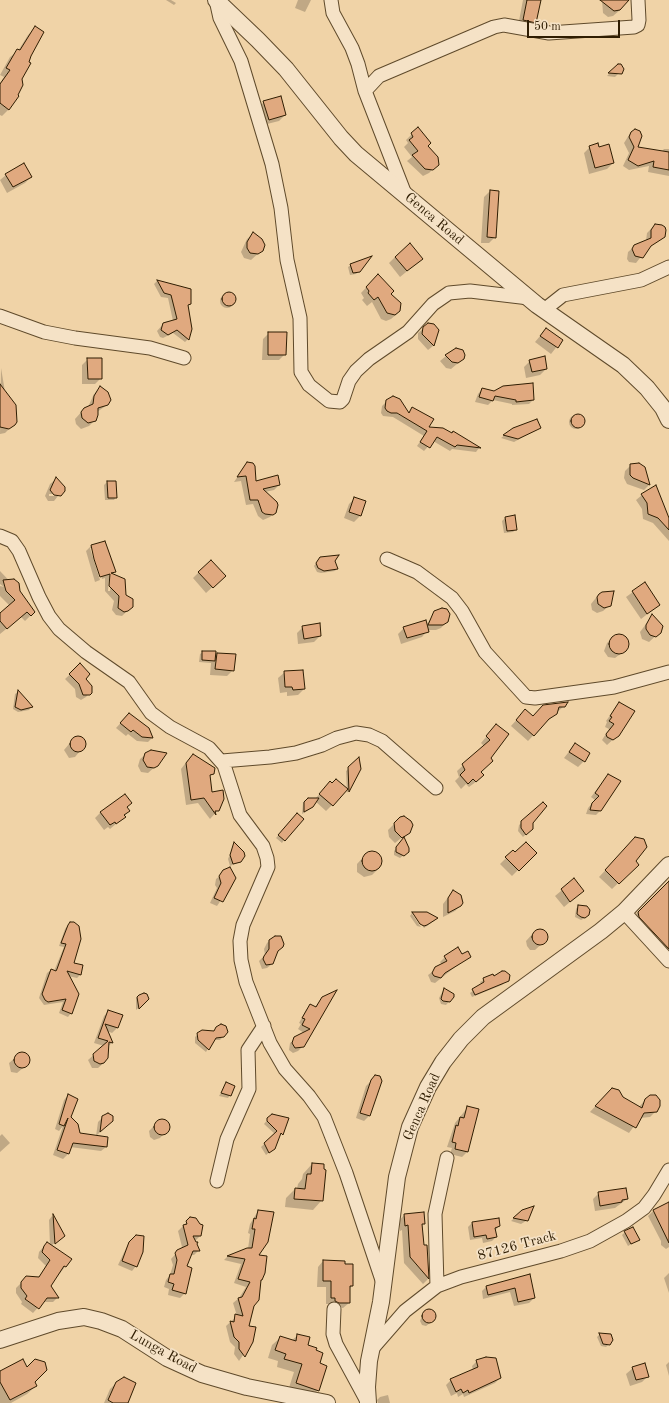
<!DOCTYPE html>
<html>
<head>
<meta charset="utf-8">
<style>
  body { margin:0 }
  #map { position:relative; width:669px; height:1403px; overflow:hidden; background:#f0d3a7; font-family:"Old Standard TT",serif }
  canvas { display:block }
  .scale { position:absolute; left:527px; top:20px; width:93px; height:18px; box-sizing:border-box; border:2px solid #2f1d02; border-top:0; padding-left:5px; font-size:12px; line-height:14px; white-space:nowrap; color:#2f1d02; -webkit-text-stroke:3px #f5e2c6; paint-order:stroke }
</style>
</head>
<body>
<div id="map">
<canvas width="669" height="1403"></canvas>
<div class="scale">50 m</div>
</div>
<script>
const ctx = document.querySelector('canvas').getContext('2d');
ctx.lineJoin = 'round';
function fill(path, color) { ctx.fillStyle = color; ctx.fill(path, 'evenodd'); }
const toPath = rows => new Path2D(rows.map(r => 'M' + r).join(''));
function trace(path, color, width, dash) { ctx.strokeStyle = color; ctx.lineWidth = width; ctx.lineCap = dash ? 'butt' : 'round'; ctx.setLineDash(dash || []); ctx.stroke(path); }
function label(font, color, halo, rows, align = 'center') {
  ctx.font = font + ' "Old Standard TT",serif'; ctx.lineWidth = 3.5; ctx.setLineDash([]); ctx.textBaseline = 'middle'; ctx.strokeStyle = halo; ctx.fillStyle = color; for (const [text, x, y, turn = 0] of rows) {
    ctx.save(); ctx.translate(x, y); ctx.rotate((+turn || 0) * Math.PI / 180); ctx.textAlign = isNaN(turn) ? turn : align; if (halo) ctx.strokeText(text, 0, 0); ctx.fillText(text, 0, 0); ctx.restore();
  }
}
fill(toPath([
  [166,0,171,0,176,3,174,5],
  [298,0,311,0,305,12,295,8],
  [523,0,540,0,535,22,529,28,518,26],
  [602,0,622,0,620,10,613,16,608,17,603,13],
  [35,28,30,56,9,109,2,116,0,115,0,83,4,77,0,75,10,57,18,51,28,35],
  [618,65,623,69,615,77,607,76],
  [264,102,285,115,279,121,263,125,258,108],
  [418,128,435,167,429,173,423,176,407,161,412,157,404,147,408,143,406,140],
  [631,132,637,148,661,152,664,149,669,149,669,176,648,172,649,166,629,170,623,166,629,153,624,143],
  [590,147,613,163,607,169,589,174,584,153],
  [6,175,31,177,25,183,7,193,0,180],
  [490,191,495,237,489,243,481,243,484,197],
  [653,227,664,236,647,249,636,263,629,262,627,259,628,252,635,246,646,241,647,233],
  [253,234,262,250,251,260,244,258,241,252,247,239],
  [395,257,422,259,400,277,389,263],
  [351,265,359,271,356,274,350,275,348,267],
  [378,275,389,294,400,303,401,308,398,313,391,319,386,321,381,319,372,302,367,306,362,300,364,298,361,293],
  [157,281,190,290,190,304,187,306,188,339,185,342,173,333,163,338,160,337,157,331,165,322,173,321,168,298,161,297,154,284],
  '220 301a7 7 0 1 1 14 0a7 7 0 1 1-14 0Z',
  [424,328,438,330,433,346,428,350,418,339,418,333],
  [546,329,562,340,551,354,535,342],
  [269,333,285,354,279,360,262,360,263,339],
  [446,356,463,359,451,369,446,368,440,361],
  [88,359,101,378,95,384,82,384,82,365],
  [530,361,546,369,540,375,526,378,524,367],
  [1,368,11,427,5,433,0,434],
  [100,388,107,405,97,412,95,420,89,426,81,429,76,424,75,419,84,409,88,407,94,394],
  [482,389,494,393,533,400,529,404,512,405,512,404,493,400,488,405,475,402,478,394],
  [387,401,407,413,413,408,428,428,452,434,453,433,479,448,476,452,452,449,450,451,433,441,424,451,417,446,424,436,393,417,383,416,381,413,382,406],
  [393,411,403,415,403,417],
  '569 422a7 7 0 1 1 14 0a7 7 0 1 1-14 0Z',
  [514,428,539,428,514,442,501,438],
  [247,463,255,482,279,485,274,490,265,492,275,512,270,517,263,520,258,516,253,504,246,505,241,481,234,482],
  [631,465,649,485,644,490,627,484,624,478,625,471],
  [56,479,60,494,49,494,49,496,58,496,54,501,48,501,45,496,50,484],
  [107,482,116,497,114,500,105,500,104,485],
  [642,495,669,521,669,541,653,523,643,519,642,509,636,500],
  [355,498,365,502,360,516,354,522,344,518,349,504],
  [514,516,516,529,513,532,504,533,502,521,505,518],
  [91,546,115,571,112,575,125,595,130,597,133,603,132,606,122,616,116,615,112,610,114,601,105,591,105,578,102,579,93,548,90,548,100,580,95,582,86,551],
  [109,580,111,580,110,591,108,591],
  [319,559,333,561,337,568,335,571,321,573,317,572,314,566],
  [0,571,19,591,34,612,25,621,21,617,0,634,0,614,10,606,0,596,0,586,4,587,0,584],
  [199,572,218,582,206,593,193,578],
  [644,584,659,605,641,619,626,597],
  [599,594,610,605,603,611,597,613,592,610,591,604],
  [437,610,447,621,441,628,436,630,428,630,422,637,401,644,398,634,404,628,426,625],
  [652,616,660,623,662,630,649,642,642,639,640,632],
  [303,627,320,636,314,642,298,644,297,633],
  [621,635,624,636,628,643,627,649,615,658,608,657,604,651,607,643,613,637],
  [203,652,214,656,217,654,233,670,227,676,210,675,211,663,199,662,200,654],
  [80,665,84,679,92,690,86,697,81,700,76,697,75,689,65,679],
  [285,672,304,689,298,695,287,696,287,692,280,693,278,678],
  [18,692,31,707,29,710,18,712,13,709,15,694],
  [619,703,618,735,607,745,602,740,609,729,605,727,607,722,606,721],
  [544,706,564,706,544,724,528,741,511,726,520,716,533,717],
  [129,714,148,728,152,738,148,742,137,741,128,734,126,736,116,728],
  [496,725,477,781,469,787,466,784,461,789,455,781,459,777,457,771,484,746,481,743],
  [74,738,81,738,85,745,75,757,69,758,64,750],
  [575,744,584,761,578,767,564,758],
  [146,754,157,765,148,773,141,772,138,766,140,759],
  [359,759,360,769,347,793,346,771],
  [188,760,213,773,209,777,212,793,218,810,210,819,198,803,186,805,181,769],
  [608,775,600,811,596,815,586,814,588,808,595,800,591,797],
  [324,789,332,805,326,811,315,801,309,810,302,814,303,803,305,800,315,799],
  [131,803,126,808,128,811,124,817,110,829,108,827,104,830,95,818,101,812],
  [543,803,532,822,532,828,523,837,518,831,519,825],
  [294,817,284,840,282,843,276,838],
  [400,818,408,819,411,821,405,835,395,843,389,837,388,830],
  [402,841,405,854,400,858,394,855,394,851],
  [234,844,240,862,230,866,228,859],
  [630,844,634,862,637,865,612,889,599,877],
  [513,851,515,853,535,853,512,876,500,864],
  [375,852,381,858,382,861,378,869,372,875,364,877,357,872,357,864,366,854],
  [230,868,234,874,234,881,217,906,210,903,217,888,215,885,216,879],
  [574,880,583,891,564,907,555,896],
  [669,881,669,955,635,915],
  [453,891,462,899,460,906,455,911,443,917,443,904],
  [578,906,585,918,581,920,575,917,576,909],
  [412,913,426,913,436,918,434,921,424,928,415,914,412,914,421,927,417,926,410,916],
  [68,925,73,964,80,975,77,978,68,976,71,1013,68,1017,59,1013,63,1002,44,1005,39,998,47,973,51,970,54,971,64,947,59,946,65,929],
  [536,930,543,930,546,935,546,940,535,950,530,950,527,946,526,941],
  [272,938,280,949,276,954,272,964,267,968,262,969,259,961,265,955,264,949,267,943],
  [458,948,462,955,469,956,435,983,431,982,428,975,442,965,440,962,445,957],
  [493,975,494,977,509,978,502,985,472,997,470,993,482,985,480,982],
  [444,989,451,992,453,997,446,1005,441,1004,439,998],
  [139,995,148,999,136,1010,136,998],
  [322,998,303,1046,298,1051,293,1053,289,1050,290,1043,304,1033,298,1029,301,1024,299,1023,306,1010,310,1005,314,1008],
  [109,1011,121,1015,117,1028,112,1033,107,1031,112,1043,107,1047,106,1061,98,1068,92,1068,88,1060,104,1046,94,1043,104,1016],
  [217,1027,227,1032,220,1040,213,1040,206,1052,195,1043,195,1037,198,1034,213,1032],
  [21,1053,27,1055,29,1063,17,1073,11,1072,9,1063],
  [372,1080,369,1116,364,1121,356,1118,366,1086],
  [226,1084,230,1095,228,1098,219,1096],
  [616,1089,622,1098,639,1107,645,1100,656,1111,650,1117,640,1118,629,1133,590,1112,609,1091],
  [68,1095,70,1118,79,1134,106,1147,101,1151,70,1147,68,1154,63,1159,53,1155,63,1126,59,1131,55,1129,64,1100],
  [468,1107,478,1110,467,1152,462,1157,450,1154,452,1148,447,1147,455,1123],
  [103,1117,112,1121,96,1136,98,1122],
  [268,1119,282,1134,279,1136,271,1151,266,1155,261,1147,275,1134,264,1124],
  [162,1121,167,1124,168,1129,160,1138,154,1140,150,1137,149,1131,157,1123],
  [2,1134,10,1143,0,1152,0,1136],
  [312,1164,322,1200,313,1210,285,1207,286,1198,295,1189,297,1189,298,1184,302,1179,303,1174],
  [599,1193,627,1199,615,1208,595,1211,593,1199],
  [668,1204,669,1247,666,1249,661,1245,661,1241,648,1216,653,1211],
  [533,1208,526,1221,521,1224,511,1221,522,1211],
  [258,1211,257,1256,262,1280,259,1282,248,1327,252,1342,239,1361,234,1354,235,1347,230,1342,226,1326,237,1316,233,1303,239,1298,246,1287,234,1283,241,1264,224,1260,228,1256,248,1249,250,1234,248,1233,250,1224],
  [404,1215,424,1223,421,1226,423,1246,426,1246,428,1279,423,1284,404,1263,402,1230,400,1231,399,1221],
  [52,1216,64,1235,51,1246,71,1259,50,1286,58,1297,53,1302,43,1302,33,1313,21,1304,22,1302,16,1293,16,1288,27,1277,38,1278,46,1266,38,1258,39,1252,44,1246,50,1246,49,1220],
  [191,1218,200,1236,194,1242,199,1250,194,1255,190,1255,185,1267,185,1293,180,1298,168,1295,169,1289,164,1287,166,1280,170,1275,173,1265,171,1259,182,1247,178,1231],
  [472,1223,499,1226,495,1231,496,1237,492,1241,483,1243,482,1238,470,1240,468,1227],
  [625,1232,639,1240,628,1246,622,1235],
  [133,1238,136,1266,132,1271,118,1265,129,1242],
  [323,1261,352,1286,349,1289,349,1303,343,1308,329,1307,329,1304,326,1304,326,1287,317,1287,318,1267],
  [669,1273,669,1293,664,1278],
  [529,1276,534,1298,529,1303,514,1306,510,1292,483,1299,482,1291,486,1287],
  [428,1311,433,1312,435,1315,435,1319,426,1326,422,1325,420,1321,422,1316],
  [600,1334,609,1344,606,1347,601,1346,597,1337],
  [298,1335,307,1346,315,1351,319,1364,318,1390,310,1398,288,1391,294,1372,277,1367,278,1361,268,1358,272,1345,280,1338,291,1341],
  [477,1361,500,1378,495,1383,464,1397,463,1394,458,1397,457,1393,451,1396,446,1385,451,1380,473,1370,472,1366],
  [669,1362,669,1376,666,1365],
  [633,1368,648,1376,642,1382,630,1386,626,1374],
  [27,1369,36,1386,27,1394,11,1403,0,1403,0,1373],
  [116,1383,127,1403,104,1403,110,1389],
  [388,1395,390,1403,378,1403,377,1400,380,1397]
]), '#0003');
const building = toPath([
  [527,0,541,0,536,23,523,20,527,0],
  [600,0,629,0,620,10,614,11,600,0],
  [35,26,44,32,31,56,29,62,31,63,22,79,23,85,18,95,19,96,9,110,0,103,0,84,10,70,6,68,17,49,20,50,35,26],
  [618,64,621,64,624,69,622,74,608,73,618,64],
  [281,96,286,115,269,120,263,101,281,96],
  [418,127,431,143,428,146,438,157,439,165,433,170,425,169,412,155,418,151,409,140,413,137,411,133,418,127],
  [635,129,640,131,642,136,638,147,669,152,669,170,653,167,654,161,638,166,628,160,634,147,629,137,631,132,635,129],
  [598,143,599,147,609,144,614,163,595,168,589,146,598,143],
  [24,163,32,177,13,187,5,174,24,163],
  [490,190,499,191,496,238,487,237,490,190],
  [655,224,662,225,665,227,666,230,665,237,651,246,643,258,635,256,632,249,634,245,651,238,651,230,655,224],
  [253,232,262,239,265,245,263,251,258,254,250,253,247,248,247,242,253,232],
  [410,243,423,259,407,271,395,257,410,243],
  [372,256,360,272,353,273,350,264,372,256],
  [378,274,394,291,391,294,401,303,400,311,395,315,387,313,378,297,374,300,368,293,369,291,366,287,378,274],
  [157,280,191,289,191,304,188,305,192,329,189,340,177,330,168,335,161,330,163,323,177,319,171,295,164,293,157,280],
  '222 299a7 7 0 1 1 14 0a7 7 0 1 1-14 0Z',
  [428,323,434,324,439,330,434,346,422,334,423,327,428,323],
  [546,328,563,340,558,348,540,336,546,328],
  [268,332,287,332,286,355,268,355,268,332],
  [456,348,463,350,465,355,464,359,458,363,452,362,445,355,456,348],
  [545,356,547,369,532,372,529,360,545,356],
  [87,358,102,358,102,379,88,379,87,358],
  [533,383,534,400,516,402,516,400,495,396,493,401,479,397,482,388,494,391,503,386,533,383],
  [0,384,16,405,17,422,15,425,9,429,0,427,0,384],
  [100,386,108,392,111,400,108,405,98,408,98,415,96,421,88,423,82,418,81,412,84,408,93,404,94,396,100,386],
  [393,396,400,399,409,413,412,407,434,419,429,427,443,428,452,433,453,431,481,448,457,445,455,447,437,437,430,448,420,442,427,431,397,413,391,413,387,411,385,408,386,400,393,396],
  '571 421a7 7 0 1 1 14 0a7 7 0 1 1-14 0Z',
  [537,419,541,428,518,439,503,435,513,428,537,419],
  [247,462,253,463,255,466,256,481,278,475,280,485,263,489,277,502,278,505,276,513,273,515,265,514,262,512,258,500,250,500,246,476,237,477,247,462],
  [639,463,645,467,650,485,633,478,630,475,630,464,639,463],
  [56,477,65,487,65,491,61,496,54,495,50,490,56,477],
  [107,481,116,481,117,498,108,498,107,481],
  [656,485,669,518,669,530,658,518,648,514,647,503,641,494,656,485],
  [354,497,366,501,361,516,349,512,354,497],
  [515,515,517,530,507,531,505,517,515,515],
  [105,541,116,572,111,573,125,579,126,595,133,599,133,607,128,611,124,612,118,608,119,596,109,586,110,574,100,577,94,559,91,545,105,541],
  [339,555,335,561,338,569,324,571,318,568,316,563,320,557,339,555],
  [211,560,226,576,213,588,198,572,211,560],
  [14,579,19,583,20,591,35,612,31,616,27,612,7,629,0,621,0,613,15,600,6,591,3,580,14,579],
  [645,582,660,605,647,614,632,591,645,582],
  [614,591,611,606,604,608,598,604,597,597,599,594,602,592,614,591],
  [442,608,447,609,450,614,448,622,443,625,428,625,434,611,442,608],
  [652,614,663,626,661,633,656,637,650,635,646,629,646,625,652,614],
  [426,620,429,632,407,638,403,627,426,620],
  [320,623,321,636,304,639,302,626,320,623],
  '609 644a10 10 0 1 1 20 0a10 10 0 1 1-20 0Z',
  [202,651,216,651,215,661,202,660,202,651],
  [217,653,236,654,234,671,215,669,217,653],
  [80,663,90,674,86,679,92,686,92,693,90,695,83,695,79,684,69,674,80,663],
  [303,670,305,689,293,690,292,687,285,687,284,671,303,670],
  [18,690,27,700,33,707,21,710,15,707,18,690],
  [568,702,565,707,559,707,557,714,549,719,534,736,516,720,525,709,533,716,543,705,568,702],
  [619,702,635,711,619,736,613,740,607,737,606,734,614,724,609,721,612,717,610,716,619,702],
  [129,713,149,728,153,738,142,737,133,730,131,732,120,723,129,713],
  [496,724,509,734,491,758,493,761,481,772,484,775,476,782,473,779,468,784,460,775,465,770,462,764,490,740,486,736,496,724],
  '70 744a8 8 0 1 1 16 0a8 8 0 1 1-16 0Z',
  [575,743,590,753,585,762,569,752,575,743],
  [151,750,167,753,158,766,154,768,147,767,143,760,145,753,151,750],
  [193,754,215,768,214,774,210,775,212,792,223,790,224,799,219,811,215,811,216,815,204,798,191,800,186,763,193,754],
  [359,757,361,769,349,792,348,767,359,757],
  [608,774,621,781,601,811,590,810,592,803,599,796,595,793,608,774],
  [336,779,348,789,333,806,319,794,330,781,332,783,336,779],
  [125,794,132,803,127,807,130,811,124,815,126,817,116,824,115,822,110,825,100,812,125,794],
  [308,798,319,798,313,807,304,812,304,802,308,798],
  [543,802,547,806,533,823,533,829,526,835,521,828,521,821,543,802],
  [297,813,304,819,285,841,278,835,297,813],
  [404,816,411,821,413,825,410,833,402,838,395,831,394,823,400,817,404,816],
  [404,837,409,848,409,852,404,856,396,852,396,847,404,837],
  [635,837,644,839,647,847,636,861,639,865,619,884,605,870,635,837],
  [234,842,244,852,245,856,241,862,233,864,230,855,234,842],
  [526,842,537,853,519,871,505,857,513,850,515,852,526,842],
  '362 861a10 10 0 1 1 20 0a10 10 0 1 1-20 0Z',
  [230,867,236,878,223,902,214,898,221,883,219,876,223,870,230,867],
  [574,878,584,891,570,902,561,889,574,878],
  [669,881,669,949,639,917,638,912,669,881],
  [453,890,461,895,463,903,461,906,448,913,448,898,453,890],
  [578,905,587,906,590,910,589,915,585,918,581,917,577,914,578,905],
  [412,912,427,912,438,918,427,925,424,926,420,924,412,912],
  [70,922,74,922,79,926,81,939,74,963,83,965,81,975,67,971,79,994,72,1014,62,1010,66,999,48,1002,45,1000,42,994,51,969,56,971,57,969,66,944,61,943,68,925,70,922],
  '532 937a8 8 0 1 1 16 0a8 8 0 1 1-16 0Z',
  [275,936,281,936,284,944,283,947,278,951,273,964,266,965,263,959,264,956,269,949,269,940,275,936],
  [458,947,462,954,468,951,471,957,445,973,441,978,434,976,432,973,435,967,447,961,444,956,458,947],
  [502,971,505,971,510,975,509,981,475,995,472,989,484,982,483,978,493,974,494,976,502,971],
  [444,988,454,994,454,997,450,1002,443,1001,441,999,444,988],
  [337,990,304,1047,295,1048,292,1043,294,1037,310,1029,302,1025,305,1019,302,1018,310,1004,316,1007,322,997,337,990],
  [144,993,147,994,149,999,139,1009,137,997,139,995,144,993],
  [108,1010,123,1015,118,1028,105,1024,113,1043,109,1042,108,1058,104,1063,100,1064,94,1061,93,1054,108,1041,98,1038,108,1010],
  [221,1024,226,1026,228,1032,224,1037,216,1038,209,1050,198,1040,197,1033,202,1030,214,1031,216,1027,221,1024],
  '14 1060a8 8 0 1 1 16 0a8 8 0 1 1-16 0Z',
  [375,1075,380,1076,382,1081,370,1116,360,1113,371,1080,375,1075],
  [226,1082,235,1086,231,1096,221,1093,226,1082],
  [612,1088,619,1090,623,1097,642,1108,645,1099,650,1095,656,1095,660,1100,660,1106,657,1112,644,1113,636,1128,595,1106,612,1088],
  [68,1094,78,1099,71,1117,78,1124,80,1133,108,1137,107,1147,73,1143,69,1154,57,1150,68,1118,64,1126,59,1124,68,1094],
  [467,1106,479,1109,468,1152,455,1149,456,1143,452,1142,456,1125,458,1126,460,1117,464,1118,467,1106],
  [108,1113,113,1116,113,1121,100,1132,102,1116,108,1113],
  [272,1114,289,1118,283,1135,281,1133,275,1149,269,1153,264,1143,277,1131,267,1121,267,1118,272,1114],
  '154 1127a8 8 0 1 1 16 0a8 8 0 1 1-16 0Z',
  [312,1163,324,1164,324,1169,326,1170,323,1201,294,1199,295,1188,305,1189,307,1174,311,1174,312,1163],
  [626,1188,628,1199,622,1200,622,1202,600,1206,598,1192,626,1188],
  [669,1202,669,1243,653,1210,669,1202],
  [534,1206,528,1221,513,1218,522,1210,534,1206],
  [258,1210,274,1212,268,1242,259,1255,267,1256,265,1273,262,1280,261,1280,259,1300,254,1306,249,1326,256,1327,253,1342,245,1357,239,1349,239,1342,234,1337,230,1321,234,1322,235,1314,243,1316,238,1298,242,1297,250,1282,238,1279,245,1259,227,1256,247,1248,252,1248,255,1229,252,1229,254,1218,256,1219,258,1210],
  [424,1212,425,1224,422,1224,424,1245,427,1245,429,1279,410,1257,408,1225,405,1226,404,1214,424,1212],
  [53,1214,65,1236,55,1244,53,1214],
  [190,1217,196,1218,200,1224,203,1225,201,1236,193,1236,196,1242,198,1242,197,1244,200,1251,193,1251,187,1266,192,1268,186,1294,172,1290,174,1284,168,1282,170,1274,174,1274,177,1260,175,1253,177,1250,188,1245,183,1225,187,1224,186,1221,190,1217],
  [499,1218,500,1226,495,1228,497,1237,487,1239,486,1235,474,1237,472,1222,499,1218],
  [633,1227,640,1240,631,1244,624,1231,633,1227],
  [136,1235,144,1236,143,1252,137,1267,122,1261,129,1242,136,1235],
  [47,1242,72,1259,66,1267,64,1266,51,1286,59,1298,47,1298,39,1309,25,1299,27,1296,21,1288,21,1282,26,1276,39,1277,50,1260,42,1252,44,1246,47,1242],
  [323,1260,345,1261,345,1264,353,1264,353,1286,350,1286,350,1303,339,1303,335,1301,335,1298,331,1298,331,1281,323,1281,323,1260],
  [530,1274,535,1298,518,1302,515,1288,488,1295,486,1286,530,1274],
  '422 1316a7 7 0 1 1 14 0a7 7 0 1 1-14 0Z',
  [599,1333,611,1334,613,1340,610,1345,603,1344,599,1333],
  [297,1334,310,1337,308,1345,317,1348,316,1350,323,1353,320,1363,327,1366,319,1391,296,1383,302,1364,284,1359,286,1354,275,1350,280,1336,296,1341,297,1334],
  [486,1357,496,1358,501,1378,469,1393,468,1390,463,1393,461,1389,456,1392,450,1379,478,1367,476,1360,486,1357],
  [23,1359,27,1367,35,1359,45,1362,47,1370,35,1382,37,1386,10,1400,0,1382,0,1371,23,1359],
  [645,1363,649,1377,636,1380,632,1367,645,1363],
  [124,1377,136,1383,128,1403,113,1403,108,1400,116,1382,124,1377]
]);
fill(building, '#e0a97f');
trace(building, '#2f1d02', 1);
const minor = toPath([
  [216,0,220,18,241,61,272,164,281,208,287,260,300,318,301,372,309,385,329,401,340,402,343,399,349,381,356,371,369,359,408,332,433,304,449,293,470,291,529,298],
  [331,0,333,13,352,48,358,64,365,91,405,194],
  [365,91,379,76,494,27,504,25,549,33,634,27,638,25,639,20,638,0],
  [544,310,563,295,641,280,669,267],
  [0,316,44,332,75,338,150,348,184,358],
  [0,536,12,541,19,551,39,597,49,616,59,629,86,652,129,682,151,713,170,727,209,748,224,765,240,815,263,846,267,858,268,867,243,925,240,941,241,960,246,982,270,1043,285,1069,309,1096,324,1117,346,1173,383,1283],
  [387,559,417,572,452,598,462,611,485,652,526,697,535,698,614,687,669,672],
  [222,761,270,757,296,753,322,745,337,738,356,733,369,735,382,741,436,788],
  [624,912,669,961],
  [217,1181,227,1139,249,1089,248,1050,264,1026],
  [437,1286,435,1214,447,1158],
  [334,1309,333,1334,336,1344,367,1401],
  [371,1350,405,1311,437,1286,461,1277,561,1251,590,1241,626,1221,644,1208,654,1195,669,1170]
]);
const tertiary = toPath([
  [216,0,258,40,286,69,341,138,356,154,537,305,623,365,647,388,663,408,669,420],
  [0,1340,58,1321,84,1317,101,1321,122,1329,167,1358,202,1374,247,1387,327,1403],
  [368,1403,367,1387,369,1361,381,1302,397,1177,410,1127,428,1087,443,1062,461,1039,483,1017,601,931,624,912,669,865]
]);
trace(minor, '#5f4a2b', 15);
trace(tertiary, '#5f4a2b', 18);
trace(minor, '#f5e2c6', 13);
trace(tertiary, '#f5e2c6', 16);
label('14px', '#2f1d02', '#f5e2c6', [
  ["Genca Road",434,219,40],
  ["Genca Road",422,1107,-66],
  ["87126 Track",517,1246,-15],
  ["Lunga Road",163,1352,29]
]);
</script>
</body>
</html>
